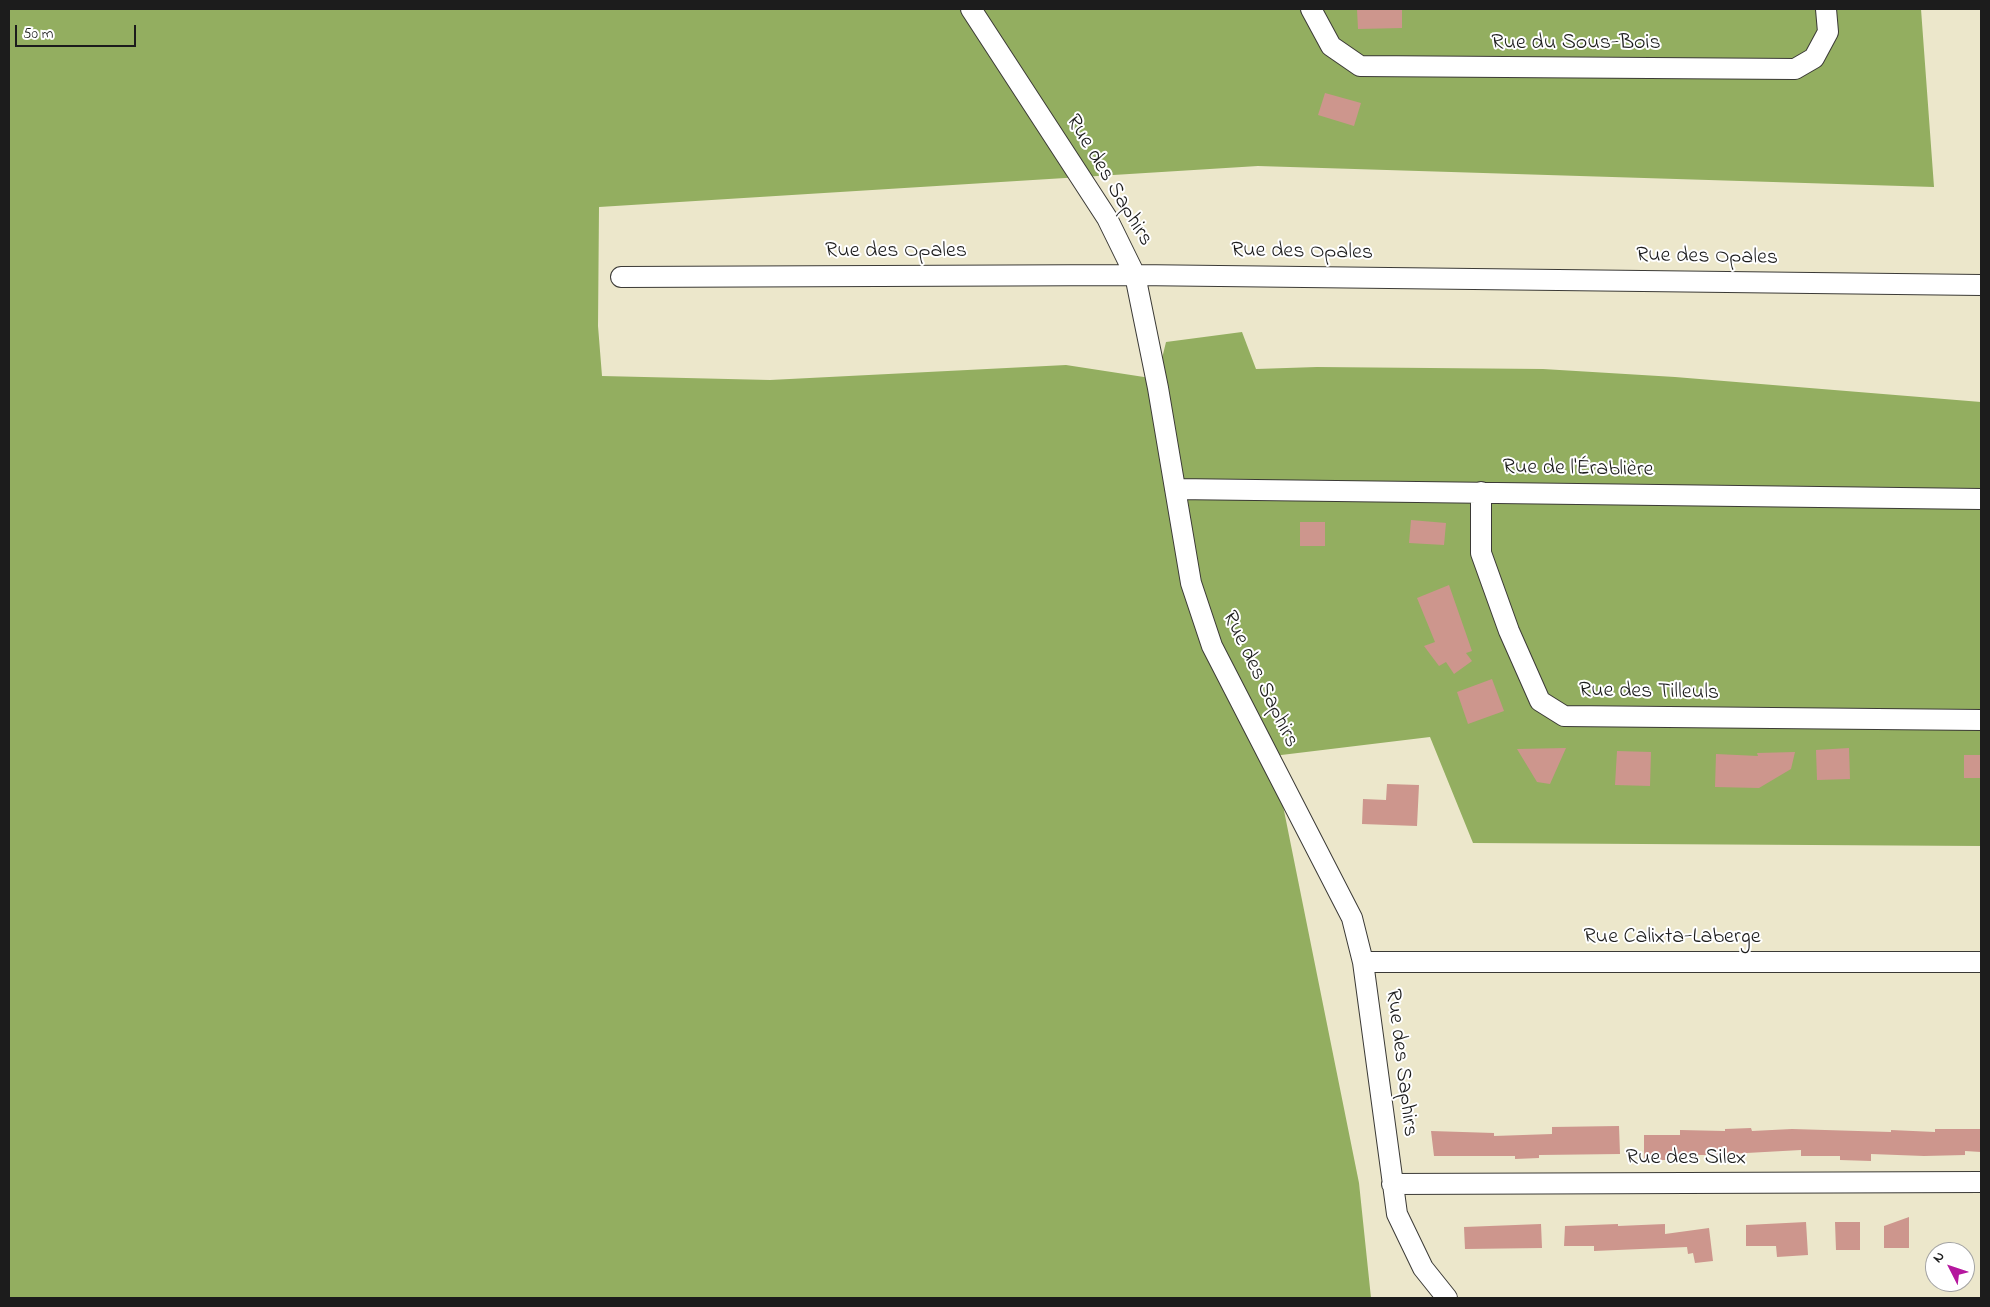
<!DOCTYPE html>
<html>
<head>
<meta charset="utf-8">
<style>
  body { margin:0 }
  #map { position:relative; width:1990px; height:1307px; overflow:hidden; background:#ece7cb; font-family:"Indie Flower",sans-serif }
  canvas { display:block }
  .frame { position:absolute; inset:0; border:10px solid #1c1c1c; pointer-events:none }
  .north { position:absolute; left:1925px; top:1242px; width:50px; height:50px; box-sizing:border-box; background:#fff; border:1px solid #a4a4a4; border-radius:50%; rotate:311deg; font-size:14px; font-weight:700; line-height:20px; text-align:center; color:#1c1c1c }
  .north::after { content:''; display:block; margin:auto; width:18px; height:22px; background:#b5179e; clip-path:polygon(50% 0,100% 100%,50% 72%,0 100%) }
  .scale { position:absolute; left:15px; top:25px; width:121px; height:22px; box-sizing:border-box; border:2px solid #1c1c1c; border-top:0; padding-left:6px; font-size:15px; line-height:18px; white-space:nowrap; color:#1c1c1c; -webkit-text-stroke:4px #fff; paint-order:stroke }
</style>
</head>
<body>
<div id="map">
<canvas width="1990" height="1307"></canvas>
<div class="frame"></div>
<div class="north">N</div>
<div class="scale">50 m</div>
</div>
<script>
const ctx = document.querySelector('canvas').getContext('2d');
ctx.lineJoin = 'round';
function fill(path, color) { ctx.fillStyle = color; ctx.fill(path, 'evenodd'); }
const toPath = rows => new Path2D(rows.map(r => 'M' + r).join(''));
function trace(path, color, width, dash) { ctx.strokeStyle = color; ctx.lineWidth = width; ctx.lineCap = dash ? 'butt' : 'round'; ctx.setLineDash(dash || []); ctx.stroke(path); }
function label(font, color, halo, rows, align = 'center') {
  ctx.font = font + ' "Indie Flower",sans-serif'; ctx.lineWidth = 4; ctx.setLineDash([]); ctx.textBaseline = 'middle'; ctx.strokeStyle = halo; ctx.fillStyle = color; for (const [text, x, y, turn = 0] of rows) {
    ctx.save(); ctx.translate(x, y); ctx.rotate((+turn || 0) * Math.PI / 180); ctx.textAlign = isNaN(turn) ? turn : align; if (halo) ctx.strokeText(text, 0, 0); ctx.fillText(text, 0, 0); ctx.restore();
  }
}
fill(toPath([
  [9,9,1921,9,1934,187,1258,166,599,207,598,326,602,376,770,380,1066,365,1157,379,1166,342,1242,332,1256,369,1317,367,1543,369,1675,377,1981,402,1981,846,1473,843,1430,737,1273,756,1359,1183,1371,1298,9,1298]
]), '#93ae60');
fill(toPath([
  [1357,9,1402,9,1402,28,1358,29],
  [1325,93,1361,103,1354,126,1318,115],
  [1411,520,1446,523,1444,545,1409,543],
  [1300,522,1325,522,1325,546,1300,546],
  [1449,585,1472,651,1466,653,1472,661,1454,674,1446,662,1439,666,1424,646,1435,642,1417,598],
  [1492,679,1504,711,1468,724,1457,692],
  [1566,748,1550,784,1537,782,1517,749],
  [1849,748,1850,779,1817,780,1816,750],
  [1617,751,1651,752,1650,786,1615,785],
  [1795,752,1791,769,1759,788,1715,787,1716,754,1758,756,1757,753],
  [1964,755,1981,755,1981,778,1964,778],
  [1387,784,1419,785,1417,826,1362,824,1363,799,1386,800],
  [1619,1126,1620,1154,1539,1155,1539,1158,1515,1159,1515,1156,1434,1156,1431,1131,1494,1133,1494,1136,1552,1134,1552,1127],
  [1751,1128,1752,1131,1792,1129,1891,1132,1891,1130,1935,1132,1935,1129,1981,1129,1981,1152,1965,1151,1965,1155,1924,1156,1871,1154,1871,1161,1840,1160,1840,1156,1801,1156,1801,1150,1710,1155,1668,1155,1668,1160,1644,1160,1644,1135,1680,1135,1680,1130,1725,1131,1725,1129],
  [1909,1217,1909,1248,1884,1248,1884,1226],
  [1806,1222,1808,1255,1777,1257,1776,1246,1746,1246,1746,1225],
  [1835,1222,1860,1222,1860,1250,1836,1250],
  [1541,1224,1542,1248,1465,1249,1464,1227],
  [1618,1224,1618,1226,1665,1224,1665,1234,1709,1228,1713,1261,1695,1263,1693,1253,1688,1254,1687,1247,1594,1251,1594,1246,1564,1246,1565,1226]
]), '#cd968d');
const minor = toPath([
  [971,9,1107,218,1135,275,1158,388,1191,583,1212,646,1352,918,1363,962,1397,1214,1423,1268,1447,1298],
  [1311,9,1331,46,1360,66,1795,69,1814,58,1828,32,1826,9],
  [621,277,1135,275,1981,285],
  [1175,489,1981,499],
  [1481,492,1481,553,1509,631,1540,701,1564,716,1981,720],
  [1363,962,1981,962],
  [1392,1184,1981,1182]
]);
trace(minor, '#3b3a36', 22);
trace(minor, '#fff', 20);
label('22px', '#1c1c1c', '#fff', [
  ["Rue du Sous-Bois",1576,44],
  ["Rue des Saphirs",1108,181,59],
  ["Rue des Opales",896,252],
  ["Rue des Opales",1302,253,1],
  ["Rue des Opales",1707,258,1],
  ["Rue de l'Érablière",1578,470,1],
  ["Rue des Saphirs",1259,680,64],
  ["Rue des Tilleuls",1649,693,1],
  ["Rue Calixta-Laberge",1672,938],
  ["Rue des Saphirs",1400,1063,83],
  ["Rue des Silex",1686,1159]
]);
</script>
</body>
</html>
